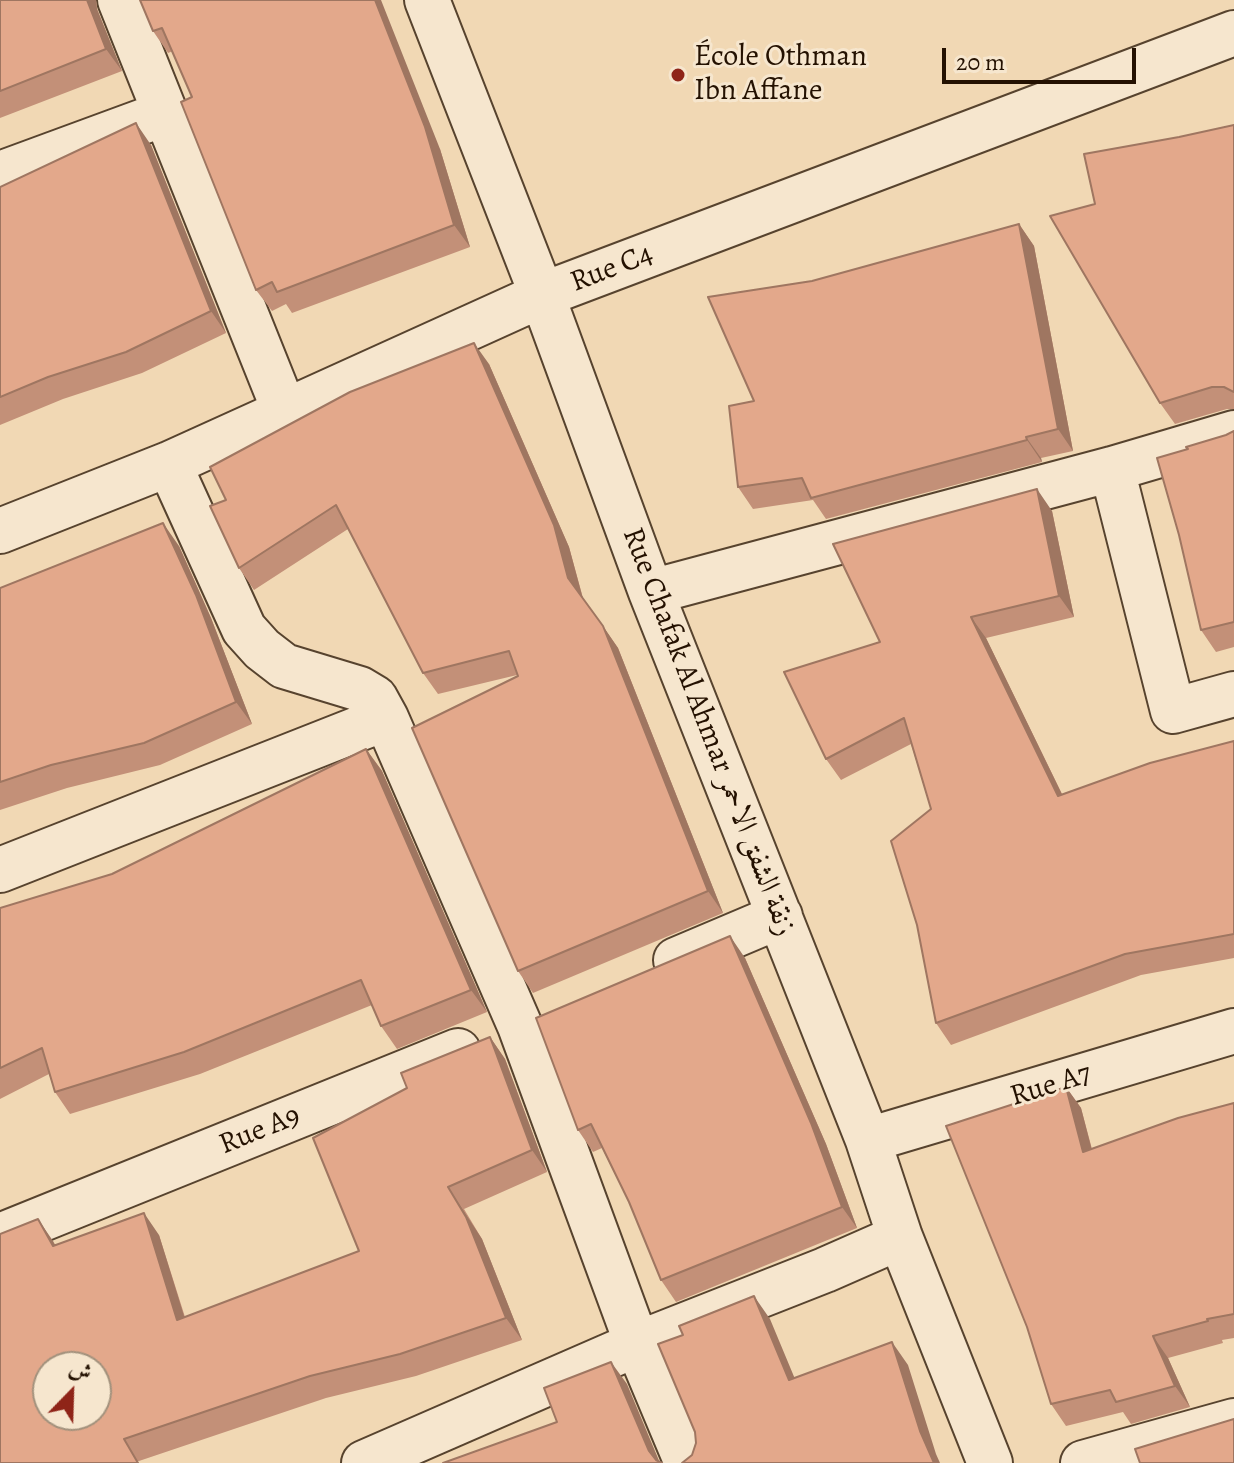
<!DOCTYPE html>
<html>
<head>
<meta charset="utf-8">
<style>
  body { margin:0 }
  #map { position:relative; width:1234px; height:1463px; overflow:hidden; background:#f1d8b4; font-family:Alegreya,Amiri,serif }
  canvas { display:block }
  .north { position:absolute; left:32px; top:1351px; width:80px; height:80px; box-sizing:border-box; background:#f6e6ce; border:2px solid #a2917c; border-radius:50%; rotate:23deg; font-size:22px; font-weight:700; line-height:32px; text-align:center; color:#241101 }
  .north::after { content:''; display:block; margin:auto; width:28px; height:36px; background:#8f2418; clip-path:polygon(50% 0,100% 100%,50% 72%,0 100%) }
  .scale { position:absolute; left:942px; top:48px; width:194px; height:36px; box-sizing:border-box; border:4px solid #241101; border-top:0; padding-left:10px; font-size:24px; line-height:28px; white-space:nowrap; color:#241101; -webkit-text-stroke:6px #f6e6ce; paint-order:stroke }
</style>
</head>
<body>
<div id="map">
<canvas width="1234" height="1463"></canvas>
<div class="north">ش</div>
<div class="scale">20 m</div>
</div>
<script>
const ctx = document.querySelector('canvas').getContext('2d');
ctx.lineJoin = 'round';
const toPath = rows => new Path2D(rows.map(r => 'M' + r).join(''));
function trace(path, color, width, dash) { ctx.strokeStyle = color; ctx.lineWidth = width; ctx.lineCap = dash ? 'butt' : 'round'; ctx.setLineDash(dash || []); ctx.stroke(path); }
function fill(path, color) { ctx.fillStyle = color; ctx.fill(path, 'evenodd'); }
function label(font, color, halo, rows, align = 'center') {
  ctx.font = font + ' Alegreya,Amiri,serif'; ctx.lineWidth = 6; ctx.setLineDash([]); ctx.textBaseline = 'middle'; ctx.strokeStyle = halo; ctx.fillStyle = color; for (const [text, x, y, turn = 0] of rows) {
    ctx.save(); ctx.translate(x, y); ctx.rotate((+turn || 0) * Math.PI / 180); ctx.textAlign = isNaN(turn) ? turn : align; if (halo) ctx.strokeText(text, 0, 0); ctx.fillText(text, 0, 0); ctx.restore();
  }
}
const minor = toPath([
  [120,0,285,412],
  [427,0,542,295,651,592,868,1140,900,1237,990,1463],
  [0,174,166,113],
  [169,464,244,629,262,649,284,666,360,689,375,698,386,718,520,1026,637,1344,687,1463],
  [1112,469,1173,711,1234,694],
  [0,531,169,464,542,295,1234,33],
  [651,592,1112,469,1234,433],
  [0,870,386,718],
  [676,960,780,916],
  [868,1140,1234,1031],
  [0,1236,458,1051],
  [364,1463,637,1344,825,1270,900,1237],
  [1083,1463,1234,1421]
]);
trace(minor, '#57432e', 48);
trace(minor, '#f6e6ce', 44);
fill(toPath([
  [0,0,96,0,97,9,122,71,0,118],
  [140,0,440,149,470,247,292,313,286,304,272,311,256,290,192,97,173,51,168,53,153,31],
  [1234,125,1234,409,1227,409,1175,424,1160,403,1095,204,1179,137],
  [151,145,226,333,142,373,63,399,0,425,0,187],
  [1019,224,1034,246,1073,451,1041,458,1042,462,826,519,813,500,753,509,738,487,754,401,812,281],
  [489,364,569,547,583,598,618,648,723,913,533,993,518,971,517,675,438,694,423,673,348,529,254,590,239,568,226,500],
  [1234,431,1234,647,1216,652,1201,630,1188,449,1226,435],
  [1052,511,1074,617,986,638,1062,794,1234,741,1234,958,1141,975,951,1045,936,1023,931,809,911,744,841,780,826,759,880,642],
  [179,546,211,618,252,724,160,765,67,788,0,810,0,588],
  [366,749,382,771,487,1012,397,1049,381,1026,372,1005,200,1074,70,1114,55,1092,49,1074,0,1099,0,908,112,874],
  [745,958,826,1144,857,1228,676,1302,661,1280,629,1202,602,1148,593,1152,578,1130],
  [490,1037,505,1059,547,1172,464,1209,482,1239,522,1340,416,1376,326,1398,139,1461,0,1463,55,1245,159,1235,185,1317,359,1251,407,1088],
  [1066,1087,1081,1108,1092,1149,1234,1103,1234,1338,1222,1340,1223,1343,1168,1358,1190,1407,1131,1424,1123,1412,1066,1426,1051,1404]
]), '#c39078');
fill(toPath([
  [87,0,96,0,97,9,122,71,106,49],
  [375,0,381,0,440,149,470,247,454,225],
  [136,123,151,145,226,333,211,311],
  [1019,224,1034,246,1073,451,1058,429],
  [474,343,489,364,569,547,583,599,568,578],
  [1026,437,1041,458,1042,462,1027,440],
  [1037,489,1052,511,1074,617,1059,596],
  [163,523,179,546,211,618,252,724,236,702],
  [971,617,986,638,1073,817,1058,796],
  [603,626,618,648,723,913,708,891],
  [366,749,382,771,487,1012,471,990],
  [730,936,745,958,826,1144,857,1228,842,1207],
  [490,1037,505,1059,547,1172,532,1150],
  [1066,1087,1081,1108,1098,1174,1083,1152],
  [448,1187,482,1239,522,1340,506,1318],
  [144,1213,159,1235,192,1342,177,1320],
  [38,1219,53,1241,68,1268,53,1246],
  [754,1296,770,1319,805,1403,789,1380],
  [1153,1336,1168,1358,1190,1407,1175,1386],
  [892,1342,908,1365,936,1454,940,1463,934,1463,920,1431],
  [611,1362,627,1384,660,1463,657,1463,649,1451]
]), '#9f7661');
const building = toPath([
  [0,0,87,0,106,49,0,91,0,0],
  [140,0,375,0,425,127,454,225,277,292,272,282,256,290,181,102,192,97,162,28,153,31,140,0],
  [136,123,211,311,126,352,48,377,0,397,0,187,136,123],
  [1234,125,1234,392,1224,387,1212,387,1160,403,1050,216,1095,204,1084,154,1179,137,1234,125],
  [1019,224,1058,429,1026,437,1027,440,811,498,802,478,738,487,729,406,754,401,708,297,812,281,1019,224],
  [474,343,554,525,568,578,603,626,708,891,518,971,412,728,518,676,509,651,423,673,336,505,239,568,210,506,226,500,210,467,350,392,474,343],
  [1234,431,1234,622,1201,630,1179,535,1157,458,1188,449,1186,447,1226,435,1234,431],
  [1037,489,1059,596,971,617,1058,796,1150,763,1234,741,1234,934,1125,954,936,1023,917,925,891,841,931,809,904,718,826,759,784,672,880,642,833,544,1037,489],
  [163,523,196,595,236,702,144,743,51,765,0,782,0,588,163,523],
  [366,749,471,990,381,1026,361,980,184,1052,55,1092,42,1048,0,1068,0,908,112,874,366,749],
  [730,936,811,1123,842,1207,661,1280,629,1202,591,1124,578,1130,536,1018,730,936],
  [490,1037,532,1150,448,1187,466,1217,506,1318,400,1354,310,1376,124,1439,138,1463,0,1463,0,1234,38,1219,53,1246,144,1213,177,1320,359,1251,313,1138,407,1088,401,1073,490,1037],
  [48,1367,96,1367,96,1415,48,1415,48,1367],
  [1066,1087,1083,1152,1178,1118,1234,1103,1234,1314,1207,1319,1208,1321,1153,1336,1175,1386,1116,1402,1110,1390,1051,1404,1027,1327,946,1126,1066,1087],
  [754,1296,789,1380,892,1342,920,1431,934,1463,682,1463,692,1455,696,1443,695,1432,658,1344,683,1335,679,1326,754,1296],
  [611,1362,649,1451,656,1460,662,1463,443,1463,557,1422,544,1388,611,1362],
  [1234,1419,1234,1463,1140,1463,1135,1449,1234,1419]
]);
fill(building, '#e3a88b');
trace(building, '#9f7661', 2);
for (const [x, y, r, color] of [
  [678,75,8,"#8f2418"]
]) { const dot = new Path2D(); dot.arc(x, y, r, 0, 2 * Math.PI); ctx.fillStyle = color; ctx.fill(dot); trace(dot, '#f6e6ce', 3); }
label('30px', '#241101', '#f6e6ce', [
  ["École Othman",694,58],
  ["Ibn Affane",694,92]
], 'left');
label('30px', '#241101', '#f6e6ce', [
  ["Rue C4",612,269,-21],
  ["Rue Chafak Al Ahmar زنقة الشفق الاحمر",708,732,69],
  ["Rue A7",1051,1086,-17],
  ["Rue A9",260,1131,-22]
]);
</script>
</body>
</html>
